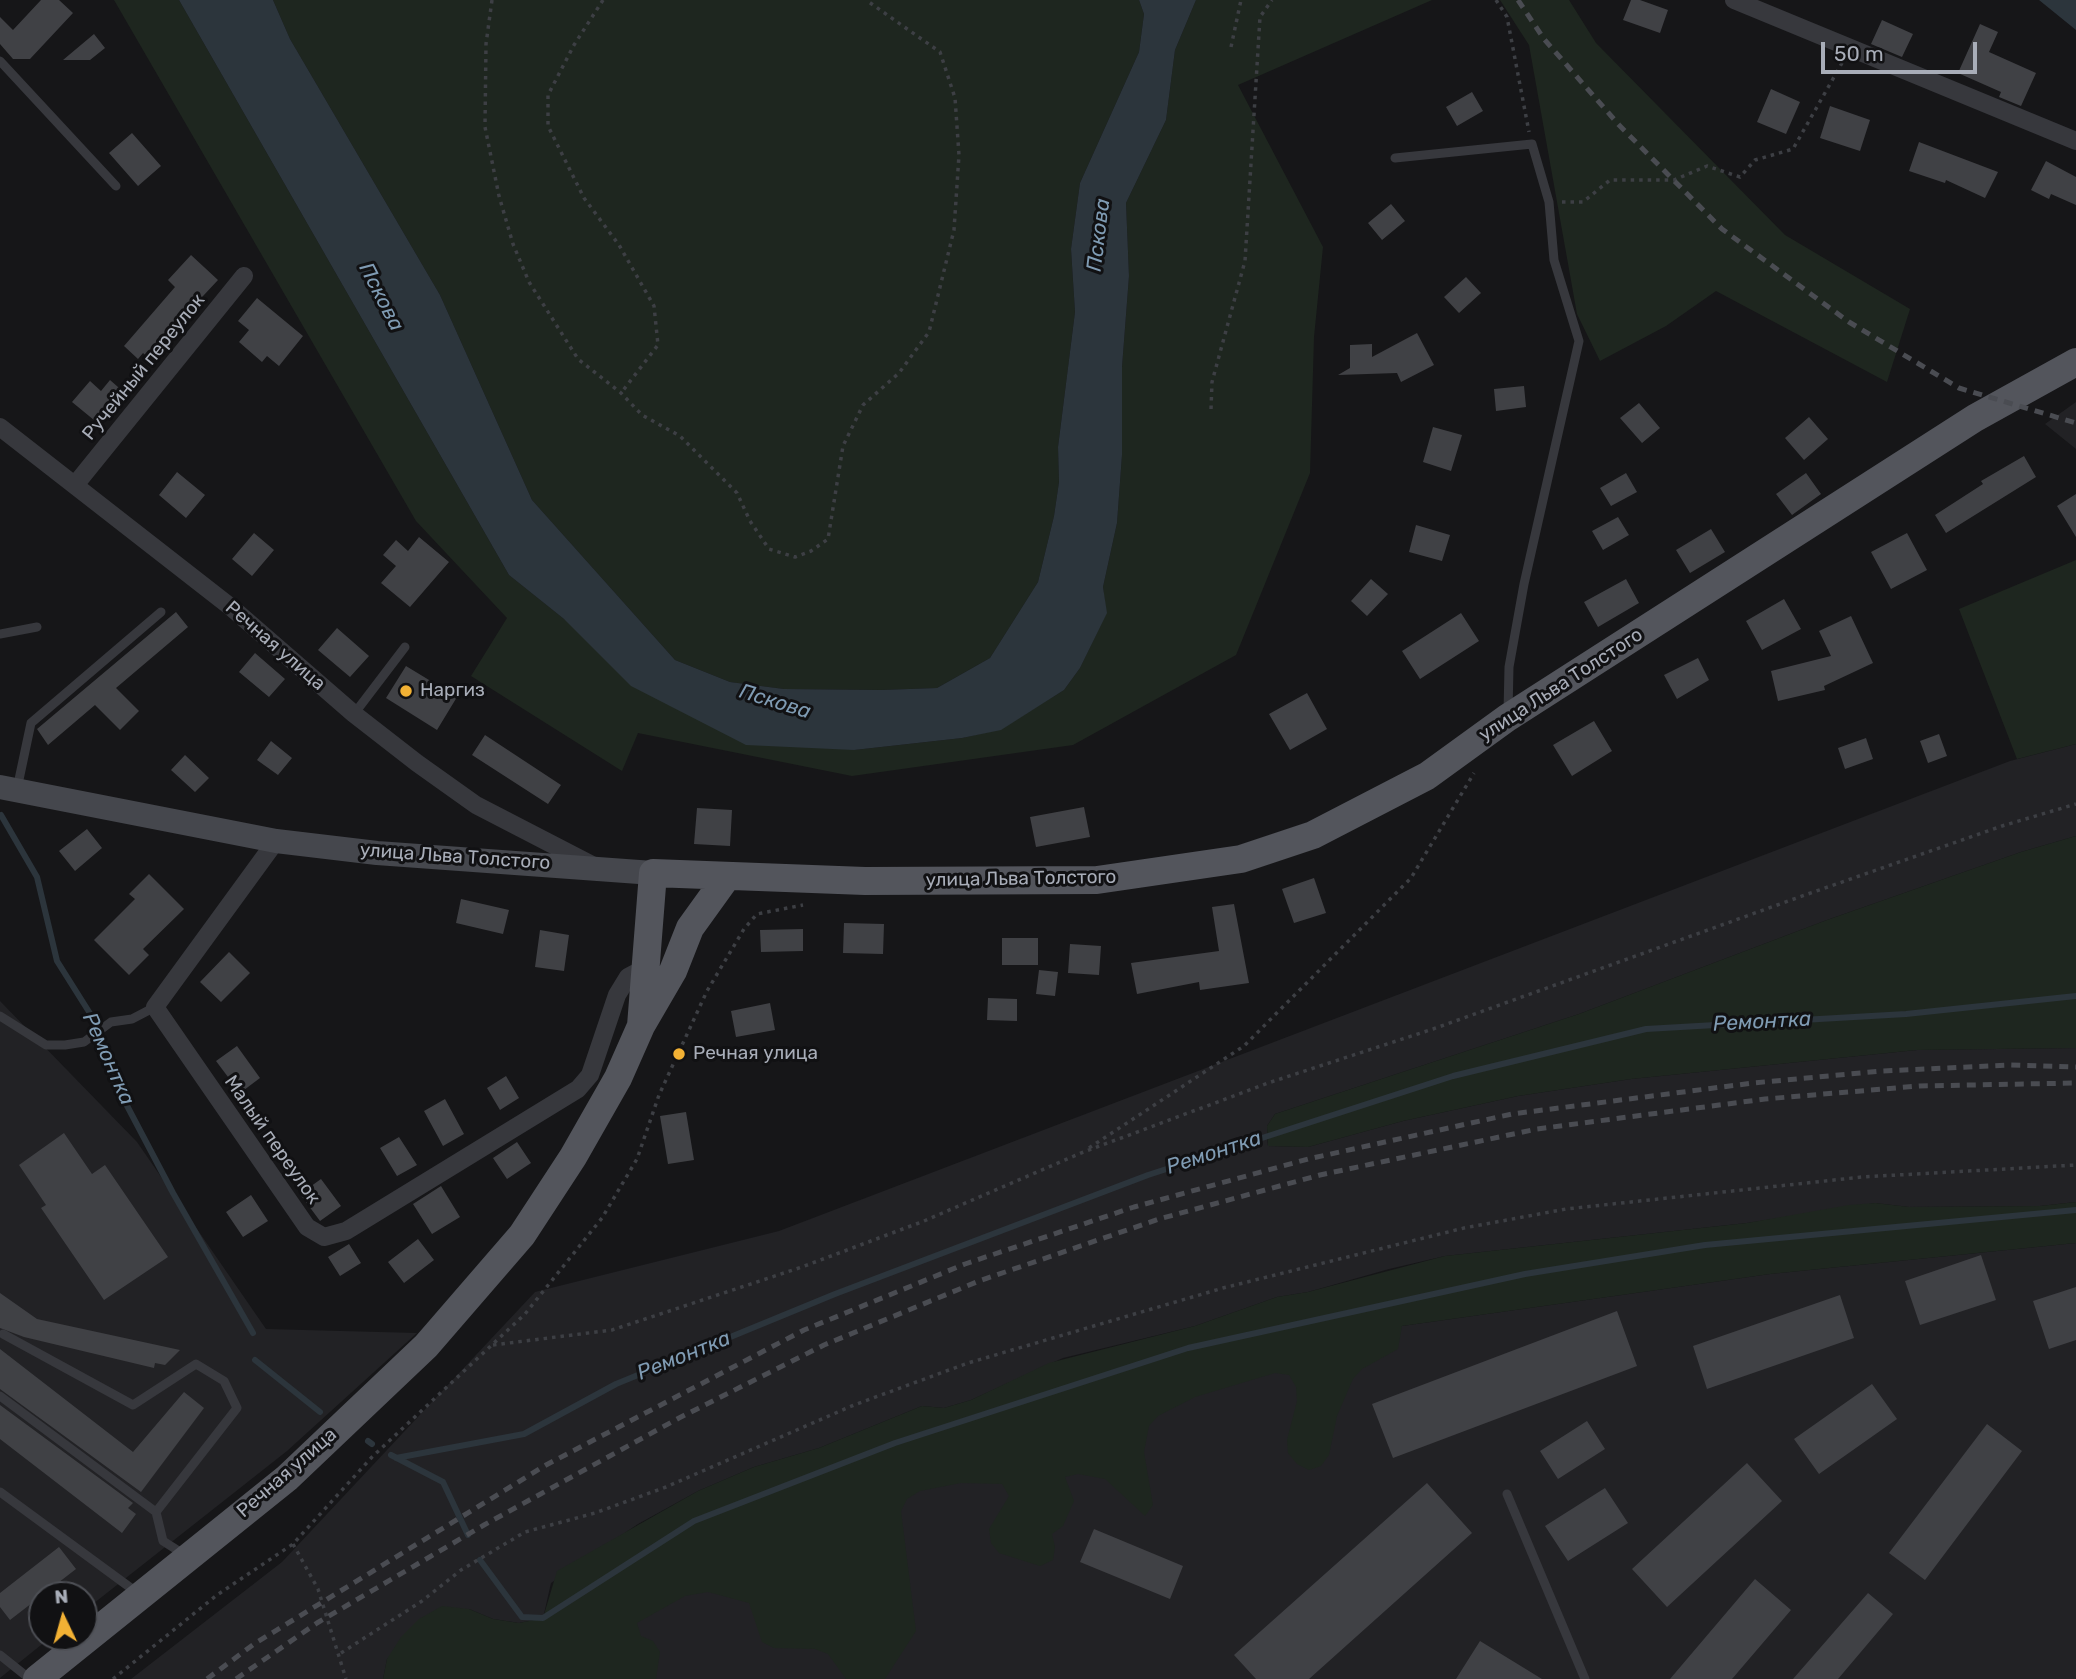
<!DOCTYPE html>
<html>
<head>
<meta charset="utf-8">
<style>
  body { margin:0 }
  #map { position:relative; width:2076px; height:1679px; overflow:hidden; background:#161618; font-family:Rubik,sans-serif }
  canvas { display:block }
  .north { position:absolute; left:28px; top:1581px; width:70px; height:70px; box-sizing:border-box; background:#111113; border:2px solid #4d4f55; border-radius:50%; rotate:355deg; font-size:19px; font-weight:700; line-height:28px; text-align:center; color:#a8adb8 }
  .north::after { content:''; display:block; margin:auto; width:24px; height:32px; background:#f2b134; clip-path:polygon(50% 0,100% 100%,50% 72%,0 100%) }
  .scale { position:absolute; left:1821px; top:42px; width:156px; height:32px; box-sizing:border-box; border:4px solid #a8adb8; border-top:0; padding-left:9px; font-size:21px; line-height:24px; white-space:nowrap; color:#a8adb8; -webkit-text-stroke:5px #111113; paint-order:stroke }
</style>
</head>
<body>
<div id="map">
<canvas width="2076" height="1679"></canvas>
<div class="north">N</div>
<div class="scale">50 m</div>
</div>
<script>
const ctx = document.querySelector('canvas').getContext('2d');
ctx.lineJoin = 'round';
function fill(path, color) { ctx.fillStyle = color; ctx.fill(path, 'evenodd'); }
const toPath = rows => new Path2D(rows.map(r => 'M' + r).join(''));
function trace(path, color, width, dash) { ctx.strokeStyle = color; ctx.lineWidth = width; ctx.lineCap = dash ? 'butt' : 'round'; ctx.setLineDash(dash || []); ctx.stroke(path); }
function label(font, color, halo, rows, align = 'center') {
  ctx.font = font + ' Rubik,sans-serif'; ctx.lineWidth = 6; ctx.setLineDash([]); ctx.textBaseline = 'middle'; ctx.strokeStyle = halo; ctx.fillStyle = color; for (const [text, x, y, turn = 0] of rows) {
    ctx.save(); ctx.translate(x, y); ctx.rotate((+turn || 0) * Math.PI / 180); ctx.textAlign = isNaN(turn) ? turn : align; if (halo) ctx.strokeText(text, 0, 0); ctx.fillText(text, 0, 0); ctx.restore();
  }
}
fill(toPath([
  [2076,402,2076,449,2045,424],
  [2076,744,2076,836,2021,852,1827,920,1579,1014,1275,1114,1267,1126,1267,1138,1268,1146,1308,1147,1403,1121,1518,1096,1631,1079,1917,1050,2076,1048,2076,1202,2040,1206,1909,1207,1875,1203,1747,1223,1445,1256,1389,1269,1308,1292,1277,1297,1195,1326,1063,1358,971,1400,944,1408,922,1406,819,1448,754,1467,698,1491,638,1524,551,1583,543,1618,519,1623,493,1619,469,1609,387,1659,383,1679,131,1679,282,1562,535,1292,779,1231,2010,761],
  [0,1001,137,1142,266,1329,417,1333,287,1451,84,1611,84,1595,42,1595,42,1637,51,1637,0,1678],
  [2076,1243,2076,1679,446,1679,681,1537,1402,1326,1770,1274]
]), '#222225');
fill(toPath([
  [114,0,179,0,509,575,564,619,854,750,962,738,1001,729,1064,690,1080,668,1106,614,1103,587,1117,523,1122,455,1122,367,1129,276,1126,203,1166,120,1175,50,1196,0,1432,0,1238,85,1323,247,1314,337,1310,473,1236,655,1073,745,852,776,638,733,622,771,471,676,507,618,416,521],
  [273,0,1139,0,1144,14,1139,52,1080,183,1071,249,1075,312,1058,447,1059,482,1054,516,1038,582,990,658,937,688,881,690,784,689,730,682,675,660,532,500,440,295,290,39],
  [1500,0,1569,0,1596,43,1785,235,1910,309,1887,382,1716,291,1666,326,1600,361,1577,314,1529,45],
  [2076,560,2076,744,2017,759,1959,609],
  [2076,836,2076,1048,1917,1050,1631,1079,1518,1096,1403,1121,1308,1147,1268,1146,1267,1126,1275,1114,1579,1014,1827,920,2021,852],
  [2076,1202,2076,1243,1770,1274,1402,1326,1398,1349,1362,1369,1353,1379,1337,1416,1329,1455,1321,1466,1309,1470,1297,1464,1288,1453,1287,1440,1297,1401,1296,1387,1289,1375,1275,1373,1195,1397,1158,1416,1149,1426,1144,1452,1153,1505,1145,1516,1105,1479,1078,1474,1065,1477,1074,1501,1063,1526,1052,1534,1055,1547,1053,1560,1040,1566,999,1553,991,1543,989,1529,1009,1496,1002,1484,961,1483,920,1491,907,1499,901,1511,916,1631,885,1679,846,1679,828,1654,815,1649,774,1648,762,1642,749,1603,708,1592,685,1596,637,1623,641,1636,653,1641,660,1652,656,1679,383,1679,387,1659,401,1637,419,1619,442,1606,469,1609,493,1619,519,1623,543,1618,557,1571,698,1491,754,1467,819,1448,922,1406,944,1408,971,1400,1049,1363,1195,1326,1277,1297,1308,1292,1445,1256,1747,1223,1849,1205,1875,1203,1909,1207,2040,1206]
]), '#1e261f');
fill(toPath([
  [179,0,273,0,290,39,440,295,532,500,675,660,730,682,784,689,881,690,937,688,990,658,1038,582,1054,516,1059,482,1058,447,1075,312,1071,249,1080,183,1139,52,1144,14,1139,0,1196,0,1175,50,1166,120,1126,203,1129,276,1122,367,1122,455,1117,523,1103,587,1107,613,1080,668,1064,690,1001,730,962,738,854,750,746,745,631,686,564,619,509,575],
  [2039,0,2076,0,2076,30]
]), '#2c353c');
trace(toPath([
  [1,815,37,877,57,961,91,1015,114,1081,173,1193,253,1333],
  [255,1360,320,1412],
  [368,1441,372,1444],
  [391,1455,443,1482,468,1535],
  [396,1458,524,1434,616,1384,835,1294,1148,1175,1453,1076,1646,1029,1906,1014,2076,996],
  [480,1560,522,1617,543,1618,694,1521,895,1443,1188,1348,1525,1274,1705,1245,2076,1210]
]), '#2c353c', 6);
fill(toPath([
  [41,0,59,0,73,13,30,59,13,59,0,44,0,17,13,30],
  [1631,0,1640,0,1668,10,1660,33,1623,20],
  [1882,20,1913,34,1902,57,1871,44],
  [1980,24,1998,32,1989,52,2036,73,2021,106,1999,97,2001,92,1958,73],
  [94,34,105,48,90,60,63,60],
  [1771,89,1800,102,1786,134,1757,122],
  [1472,92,1483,111,1457,126,1446,107],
  [1830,106,1870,120,1860,151,1820,138],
  [132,133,161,166,138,186,109,153],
  [1919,142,1998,172,1985,198,1946,180,1945,183,1909,171],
  [2046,161,2076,177,2076,205,2051,194,2049,199,2031,190],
  [1391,204,1405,221,1382,240,1368,223],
  [191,255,218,280,175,326,180,331,153,362,143,353,138,359,124,346,175,287,168,280],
  [1466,277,1481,293,1459,313,1444,297],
  [257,298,303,336,279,366,267,356,262,362,239,342,249,330,238,321],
  [1417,333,1434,365,1401,382,1397,373,1338,375,1350,368,1350,345,1372,344,1372,357],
  [110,380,126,394,100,425,72,402,90,381,101,391],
  [1524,386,1526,407,1496,411,1494,389],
  [1639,403,1660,428,1642,443,1620,418],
  [1809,417,1828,439,1804,460,1785,438],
  [1433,427,1462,435,1451,471,1423,462],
  [2024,456,2036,477,1946,533,1935,515,1983,484,1981,481],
  [177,472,205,495,186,518,159,495],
  [1626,473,1637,492,1611,506,1600,488],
  [1806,473,1821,494,1792,515,1776,494],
  [2076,494,2076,537,2057,506],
  [1618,517,1629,535,1603,550,1592,531],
  [1416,525,1450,535,1442,561,1409,552],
  [1711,529,1725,552,1690,573,1676,550],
  [254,533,274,550,252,576,232,559],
  [1907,533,1927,570,1891,589,1871,552],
  [419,537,449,562,410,607,381,583,396,566,383,555,396,540,408,551],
  [1371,579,1388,594,1367,616,1351,601],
  [1626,579,1639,603,1598,627,1584,602],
  [1784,599,1801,629,1762,650,1746,621],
  [176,612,188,627,116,688,139,711,120,730,95,705,48,745,37,729],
  [1461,613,1479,641,1420,679,1402,651],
  [1851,616,1873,663,1824,686,1825,690,1778,701,1771,671,1831,656,1819,631],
  [337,628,369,656,350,677,318,650],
  [255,653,285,679,269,697,239,672],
  [1698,658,1709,680,1677,699,1664,675],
  [406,666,457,697,437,730,386,698],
  [1307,693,1327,729,1290,750,1269,714],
  [1594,721,1612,751,1572,776,1553,745],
  [1939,734,1947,756,1928,763,1920,741],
  [485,735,561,785,548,804,472,755],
  [1866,738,1873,759,1845,769,1838,748],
  [271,741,292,758,278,775,257,760],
  [185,755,209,778,195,792,171,770],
  [1084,807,1090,837,1036,847,1030,817],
  [697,808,732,810,730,846,694,844],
  [87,829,102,848,75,871,59,851],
  [149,874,184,909,143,949,149,955,129,975,94,940,135,899,129,894],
  [1314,878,1326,913,1294,923,1282,889],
  [461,899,509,910,503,934,456,923],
  [1234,904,1249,983,1200,990,1199,982,1137,994,1131,963,1219,951,1212,907],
  [844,923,884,924,883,954,843,953],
  [803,929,803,951,761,952,760,930],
  [540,930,569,935,564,971,535,967],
  [1002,938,1038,938,1038,965,1002,965],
  [1070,944,1101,946,1099,975,1068,973],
  [229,952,250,973,221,1002,200,982],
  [1039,970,1058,972,1055,996,1036,994],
  [988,998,1017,999,1017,1021,987,1020],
  [770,1003,775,1030,736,1037,731,1011],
  [237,1046,260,1078,240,1093,216,1061],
  [506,1076,519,1098,500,1110,487,1088],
  [445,1099,464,1134,443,1146,424,1111],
  [686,1112,694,1160,668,1164,660,1116],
  [64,1133,92,1174,105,1165,168,1257,104,1300,41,1208,46,1205,19,1165],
  [399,1137,417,1165,397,1176,380,1148],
  [517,1142,531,1163,507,1179,493,1158],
  [321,1179,341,1206,320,1221,300,1194],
  [441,1186,460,1217,432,1234,413,1204],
  [251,1195,268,1221,243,1237,226,1212],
  [418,1239,434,1260,404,1283,388,1262],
  [349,1244,361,1263,340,1276,328,1257],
  [1981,1255,1996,1300,1920,1325,1905,1281],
  [2076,1287,2076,1340,2049,1349,2033,1301],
  [0,1293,37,1319,180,1350,165,1365,155,1363,154,1368,24,1337,0,1328],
  [1840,1295,1854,1338,1707,1389,1693,1346],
  [1617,1311,1637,1366,1393,1458,1372,1404],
  [0,1349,133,1452,184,1392,204,1408,141,1492,0,1389],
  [1872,1384,1897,1419,1819,1474,1794,1439],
  [0,1405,133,1503,128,1508,136,1514,122,1533,0,1439],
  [1587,1421,1605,1449,1558,1479,1540,1451],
  [1987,1424,2022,1451,1925,1580,1889,1553],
  [1747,1463,1782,1501,1667,1607,1632,1569],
  [1427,1483,1472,1533,1309,1679,1256,1679,1234,1655],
  [1605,1488,1628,1523,1568,1561,1545,1526],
  [1094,1529,1183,1566,1170,1599,1080,1562],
  [59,1547,76,1569,10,1620,0,1607,0,1593],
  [1755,1579,1791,1610,1732,1679,1670,1679],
  [1868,1593,1893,1614,1838,1679,1793,1679],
  [1480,1641,1542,1679,1456,1679]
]), '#404145');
trace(toPath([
  [492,0,486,44,485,127,499,196,513,244,529,282,578,359,621,393,642,415,680,436,737,493,750,521,769,549,795,557,811,551,828,539,843,446,863,405,899,373,929,332,954,230,959,155,955,98,940,52,866,0],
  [603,0,574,45,548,95,548,126,584,198,619,245,654,306,658,345,621,393],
  [1496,0,1507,17,1529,132],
  [1231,47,1241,0],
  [1562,202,1583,202,1610,180,1674,180,1707,166,1740,177,1755,160,1793,149,1842,63],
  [1211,409,1212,382,1245,261,1260,17,1272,0],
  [1089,1148,1244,1046,1411,878,1474,773],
  [493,1345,612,1330,802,1267,924,1221,1081,1153,1271,1082,1433,1029,1805,895,2002,826,2076,804],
  [293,1544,318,1589,346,1679],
  [341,1653,422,1601,461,1570,525,1532,595,1513,666,1487,854,1405,968,1363,1223,1288,1464,1228,1566,1209,1862,1177,2076,1165],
  [113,1679,217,1595,293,1544,372,1457,525,1314,602,1218,637,1159,659,1095,707,991,744,929,757,914,803,905]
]), '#3d3f44', 3.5, [3.5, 5]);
trace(toPath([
  [0,61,116,186],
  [1395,158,1532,144,1549,202,1554,260,1579,341,1524,584,1509,667,1508,712],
  [0,634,37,627],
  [354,714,405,647],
  [17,789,31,723,161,612],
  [0,1016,46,1045,65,1045,84,1042,111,1022,132,1019,155,1007],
  [3,1334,133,1405,196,1364,224,1381,237,1408,156,1512],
  [0,1396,156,1512,163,1541,185,1555],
  [0,1492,139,1594],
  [1507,1494,1585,1679],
  [0,1655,30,1679]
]), '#37383d', 9);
trace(toPath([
  [1734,0,2076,141],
  [0,427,232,608,354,714,417,763,476,805,592,865],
  [75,485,244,276],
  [276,841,155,1007,307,1227,324,1237,346,1231,578,1089,590,1075,617,995,628,977,645,968]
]), '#37383d', 18);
trace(toPath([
  [0,787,276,841,377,853,653,873]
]), '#45474d', 24);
trace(toPath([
  [641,1026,653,873,865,881,1097,880,1241,859,1313,835,1427,776,1507,718,1975,418,2076,362],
  [37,1679,287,1478,426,1346,522,1235,573,1157,618,1078,641,1026,673,971,690,928,726,878]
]), '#53555c', 28);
trace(toPath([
  [1518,0,1544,39,1619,125,1722,229,1849,322,1959,388,2076,423],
  [207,1679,254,1644,546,1465,804,1330,965,1264,1134,1207,1308,1159,1512,1114,1753,1083,1881,1071,2010,1065,2076,1067],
  [236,1679,317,1623,484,1525,679,1418,824,1345,979,1281,1159,1219,1320,1175,1537,1129,1765,1099,1919,1086,2076,1083]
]), '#4a4c52', 5, [9, 7]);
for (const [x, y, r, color] of [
  [406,691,7,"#f2b134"],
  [679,1054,7,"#f2b134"]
]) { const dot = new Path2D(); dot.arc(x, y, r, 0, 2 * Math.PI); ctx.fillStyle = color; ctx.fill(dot); trace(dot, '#111113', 2.5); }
label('19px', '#a8adb8', '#111113', [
  ["Ручейный переулок",144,367,-51],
  ["Речная улица",275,646,41],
  ["улица Льва Толстого",1561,685,-33],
  ["улица Льва Толстого",455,857,4],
  ["улица Льва Толстого",1021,879,-1],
  ["Малый переулок",272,1140,55],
  ["Речная улица",287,1473,-41]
]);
label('19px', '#a8adb8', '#111113', [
  ["Наргиз",420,691],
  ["Речная улица",693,1054]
], 'left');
label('italic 21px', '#7f9bb3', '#111113', [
  ["Пскова",1099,235,-83],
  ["Пскова",381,297,63],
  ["Пскова",775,702,17],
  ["Ремонтка",1762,1022,-3],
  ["Ремонтка",108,1059,66],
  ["Ремонтка",1214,1153,-18],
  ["Ремонтка",684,1356,-22]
]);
</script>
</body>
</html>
